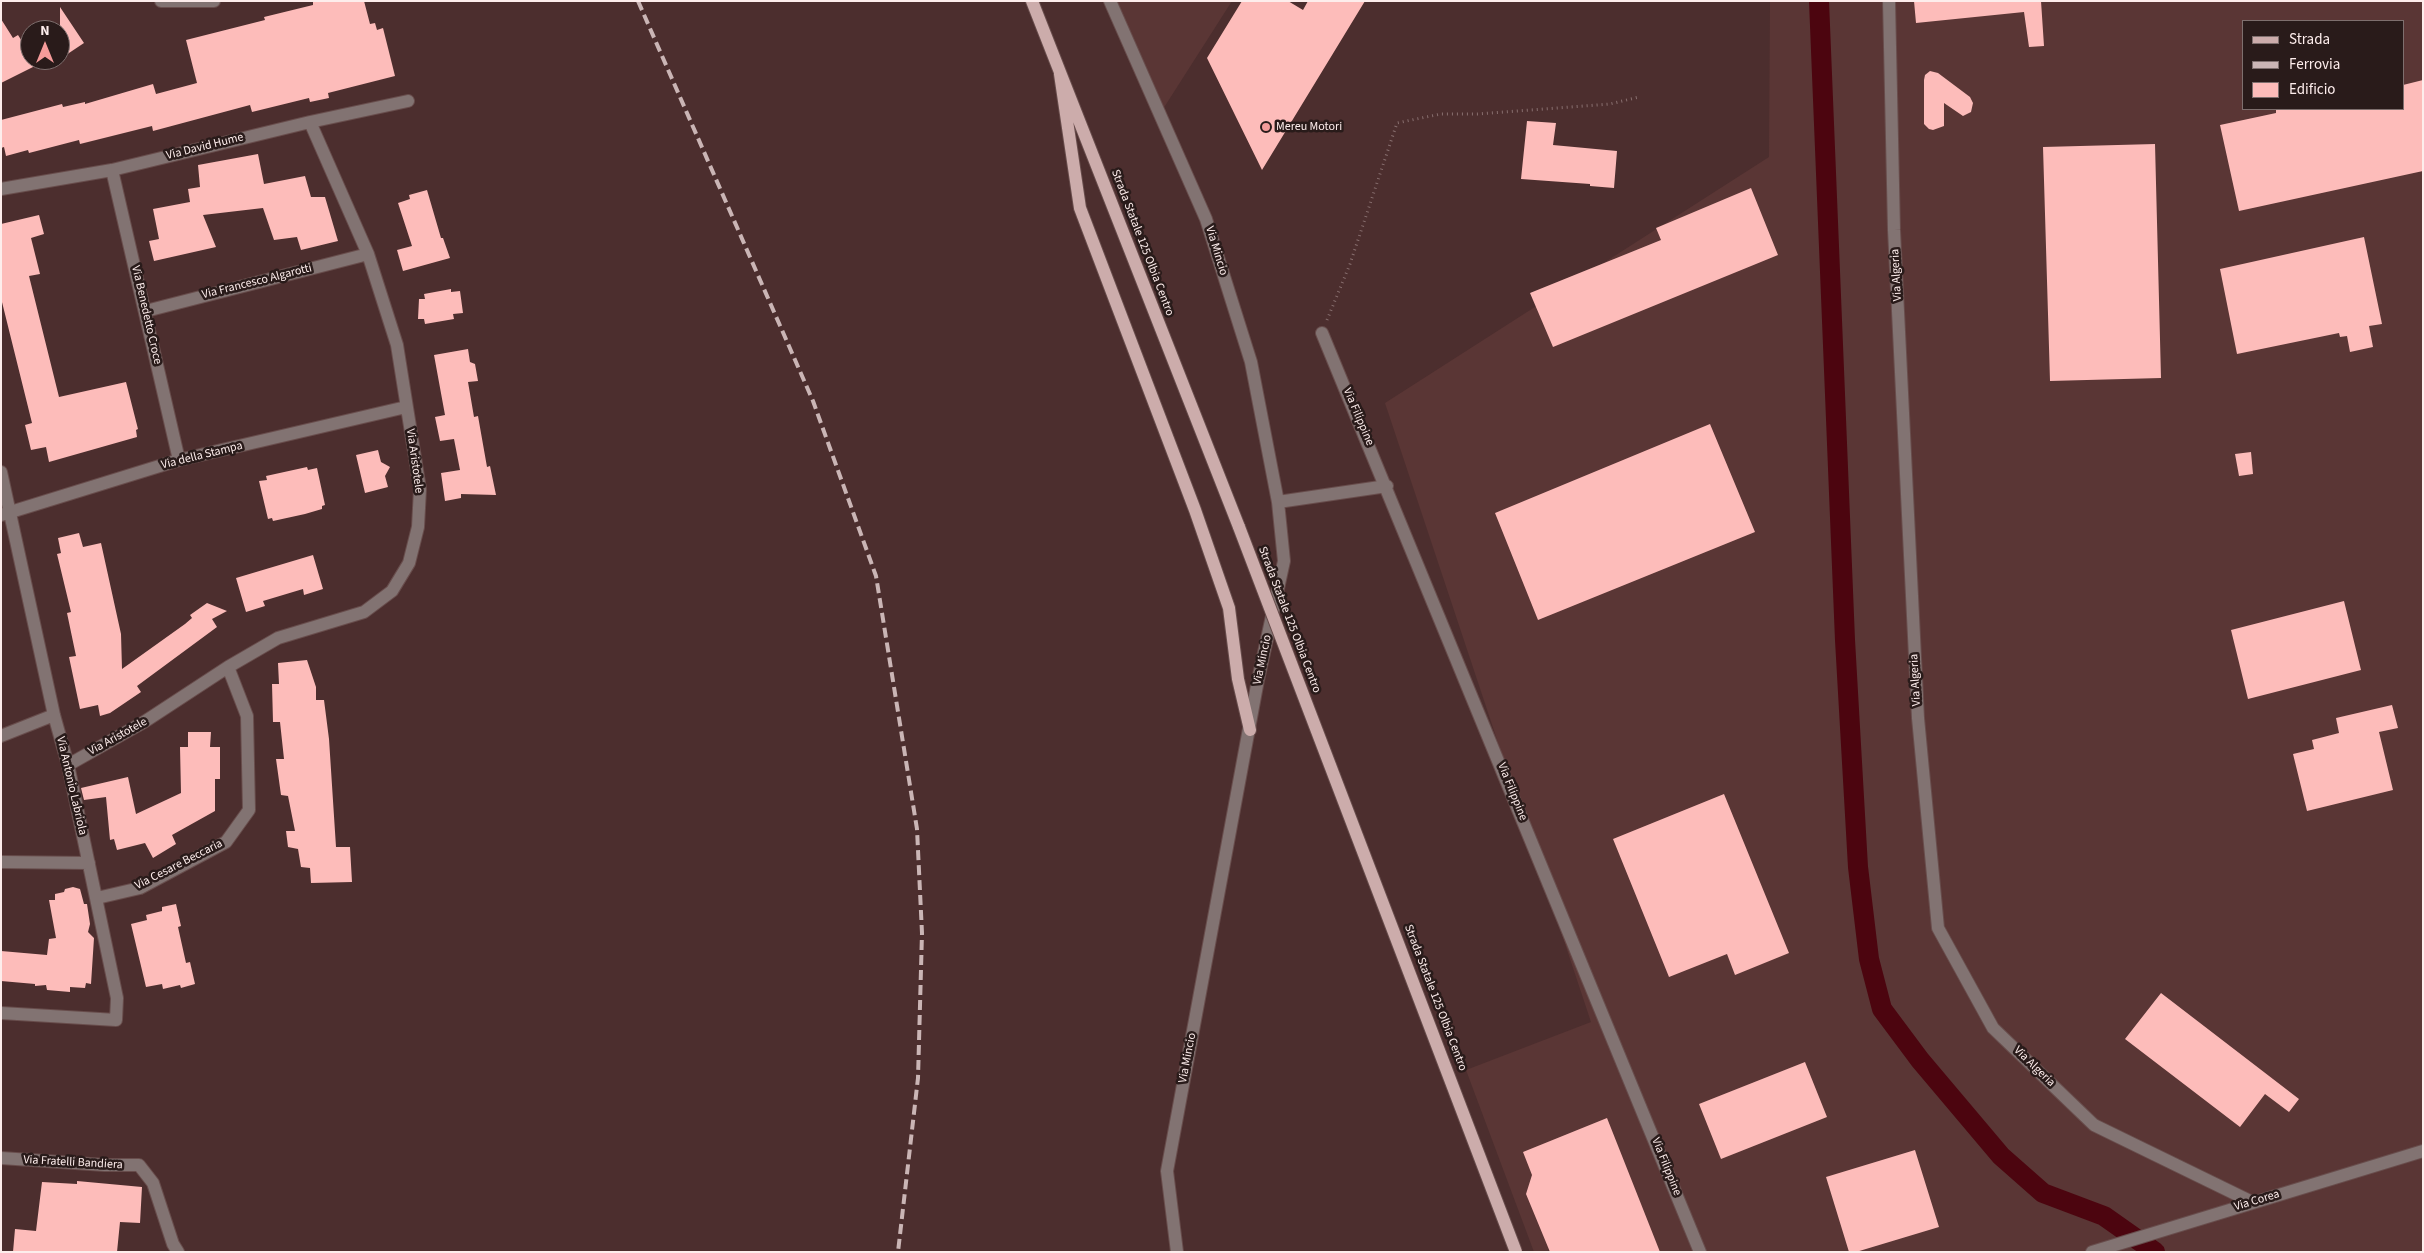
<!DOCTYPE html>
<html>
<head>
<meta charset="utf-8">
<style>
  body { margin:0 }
  #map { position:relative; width:2424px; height:1253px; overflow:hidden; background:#4c2e2e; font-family:"Source Sans 3",sans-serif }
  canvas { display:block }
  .frame { position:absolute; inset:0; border:2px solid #fdedec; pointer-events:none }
  .legend { position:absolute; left:2242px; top:20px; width:162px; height:90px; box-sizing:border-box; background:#291b1a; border:1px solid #7e6f6e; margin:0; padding:6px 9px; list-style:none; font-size:15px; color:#fdedec }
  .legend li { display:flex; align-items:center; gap:10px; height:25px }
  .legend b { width:25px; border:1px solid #7e6f6e }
  .north { position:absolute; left:20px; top:20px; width:50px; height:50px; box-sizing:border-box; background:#291b1a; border:1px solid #7e6f6e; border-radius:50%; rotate:0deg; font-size:14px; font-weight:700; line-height:20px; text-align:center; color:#fdedec }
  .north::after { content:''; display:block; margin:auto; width:18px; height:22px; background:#f59b9a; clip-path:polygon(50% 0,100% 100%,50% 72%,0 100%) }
</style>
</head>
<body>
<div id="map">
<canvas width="2424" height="1253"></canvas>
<div class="frame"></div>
<ul class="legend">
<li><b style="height:6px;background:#ccacab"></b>Strada</li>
<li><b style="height:6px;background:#cab5b5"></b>Ferrovia</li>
<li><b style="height:14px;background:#fdbcba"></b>Edificio</li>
</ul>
<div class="north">N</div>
</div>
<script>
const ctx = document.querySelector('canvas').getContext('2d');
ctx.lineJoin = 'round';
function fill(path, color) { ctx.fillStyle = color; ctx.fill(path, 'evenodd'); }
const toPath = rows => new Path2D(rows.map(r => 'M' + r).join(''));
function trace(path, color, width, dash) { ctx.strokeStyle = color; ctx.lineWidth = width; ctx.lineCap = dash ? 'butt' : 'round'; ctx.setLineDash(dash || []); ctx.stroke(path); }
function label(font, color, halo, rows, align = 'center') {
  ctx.font = font + ' "Source Sans 3",sans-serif'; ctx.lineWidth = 5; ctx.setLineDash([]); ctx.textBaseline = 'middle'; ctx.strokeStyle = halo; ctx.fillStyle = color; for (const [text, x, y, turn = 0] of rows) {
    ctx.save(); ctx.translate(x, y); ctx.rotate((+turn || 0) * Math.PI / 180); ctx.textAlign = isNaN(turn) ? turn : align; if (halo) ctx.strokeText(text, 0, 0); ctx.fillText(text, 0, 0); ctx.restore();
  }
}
fill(toPath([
  [1112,1,1232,1,1156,120],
  [1770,1,2423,1,2423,1252,1534,1252,1466,1070,1591,1022,1385,403,1769,157],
  [2243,21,2403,21,2403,109,2243,109]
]), '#5a3635');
trace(toPath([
  [1819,1,1845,640,1858,867,1869,959,1882,1009,1920,1060,2001,1156,2043,1193,2104,1216,2155,1252]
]), '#4c050f', 20);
fill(toPath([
  [313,1,364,1,370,24,375,23,377,30,383,28,395,76,328,93,329,98,310,102,309,98,252,112,250,105,153,131,152,126,80,144,79,140,29,153,28,150,6,156,4,147,1,148,1,120,62,104,63,107,85,102,85,104,153,84,156,94,197,83,186,40,265,20,264,17,313,5],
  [1242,1,1288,1,1303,10,1308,1,1365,1,1262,170,1207,58],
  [1914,1,2041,1,2044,46,2029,47,2024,12,1916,23],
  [60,7,84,43,60,59],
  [1,19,13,38,18,35,30,54,30,60,34,60,37,65,1,83],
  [1930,71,1938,73,1970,97,1973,103,1971,112,1963,116,1944,103,1944,126,1933,130,1929,129,1924,124,1924,80,1925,75],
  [2423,80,2423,171,2239,211,2220,125,2276,113,2276,109,2403,109,2403,85],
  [1527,121,1556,123,1553,145,1617,151,1614,188,1590,186,1590,184,1521,179],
  [2155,144,2161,378,2050,381,2043,147],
  [258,154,264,184,305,176,311,197,325,197,338,241,301,250,297,237,274,240,263,208,203,215,216,247,154,261,149,241,159,239,153,209,190,202,188,189,200,187,198,165],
  [1751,188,1778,255,1553,347,1530,293,1661,240,1656,228],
  [427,190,441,238,443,238,450,258,403,271,397,250,412,246,398,203,410,199,409,195],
  [39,215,44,234,31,238,40,274,29,276,59,397,126,382,138,429,136,430,137,437,49,462,46,447,31,450,25,425,32,423,1,298,1,224],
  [2364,237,2382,324,2369,326,2373,347,2350,352,2347,336,2340,337,2339,333,2237,354,2220,269],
  [451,289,451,292,460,291,463,313,453,314,454,319,425,324,424,319,418,319,419,299,425,299,424,294],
  [468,349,470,362,475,364,478,381,468,382,474,417,478,416,487,467,490,466,496,495,461,494,461,498,445,501,441,473,460,470,454,439,440,441,435,417,445,415,434,355],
  [1710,424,1755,532,1538,620,1495,513],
  [378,450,381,462,390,467,385,476,388,487,365,493,356,455],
  [2251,452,2253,474,2239,476,2235,454],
  [307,467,308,470,317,468,325,505,322,506,322,509,305,514,273,521,272,518,268,519,259,481,267,480,266,476],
  [79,533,83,547,101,543,121,634,122,669,185,624,192,618,190,615,207,603,227,611,212,619,217,627,137,686,141,692,110,713,100,716,98,705,80,709,69,657,76,656,67,613,71,612,57,554,61,553,58,538],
  [313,555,323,589,304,595,303,589,263,601,265,606,246,612,236,578],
  [2344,601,2361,670,2248,699,2231,630],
  [307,660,316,687,316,700,324,700,329,739,336,847,350,847,352,882,311,883,310,868,301,867,298,849,288,847,286,831,295,831,288,796,281,795,276,759,284,759,280,722,273,722,272,684,279,684,278,663],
  [2392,705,2398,728,2379,732,2393,790,2307,811,2293,754,2314,749,2312,740,2339,733,2336,718],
  [188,732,211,732,210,747,220,747,220,779,215,779,215,811,172,835,176,844,153,858,145,843,117,850,114,839,110,840,106,797,84,800,81,788,128,777,136,814,181,793,180,747,188,747],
  [1724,794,1789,953,1735,975,1727,954,1669,977,1613,839],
  [73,887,80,889,84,904,87,904,90,924,88,932,94,938,91,984,86,983,85,988,70,987,70,992,47,990,46,985,35,986,35,984,1,981,1,951,47,955,49,939,56,938,49,900,55,900,55,894,64,892,65,889],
  [176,904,181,926,178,927,186,963,190,962,195,984,181,988,180,985,163,989,162,984,146,987,131,924,147,920,146,915,162,911,162,907],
  [2161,993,2299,1099,2289,1112,2265,1094,2240,1127,2125,1039],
  [1805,1062,1827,1117,1721,1159,1699,1104],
  [1607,1118,1660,1252,1550,1252,1526,1194,1532,1175,1523,1152],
  [1915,1150,1939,1227,1856,1252,1849,1252,1826,1177],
  [77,1181,142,1187,140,1223,120,1222,117,1252,13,1252,15,1229,36,1231,42,1182,77,1184]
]), '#fdbcba');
const minor = toPath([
  [161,1,214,1],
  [1110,1,1206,219,1251,362,1278,502,1284,561,1258,680,1167,1171,1177,1252],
  [1889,1,1894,230,1918,718,1938,928,1993,1028,2094,1125,2252,1202],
  [112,170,179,460],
  [1,189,112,170,310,122,408,101],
  [146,311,368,254],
  [1322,333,1700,1252],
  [1,472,54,715,68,765,117,998,116,1020,1,1013],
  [1278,502,1387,486],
  [1,515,179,460,406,407],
  [1,736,54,715],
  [68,765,144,722,228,667,278,638,364,612,392,591,409,563,418,527,420,489,397,345,368,254,310,122],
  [1,862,89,863],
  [97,898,140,888,226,842,249,810,247,716,228,667],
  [1,1158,105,1165,139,1165,153,1183,173,1244,178,1252],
  [2092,1252,2423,1151]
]);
const primary = toPath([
  [1032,1,1239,527],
  [1060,74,1080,208,1195,510,1229,608,1238,679,1250,730]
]);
trace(minor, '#684d4c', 14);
trace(primary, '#684d4c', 14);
trace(toPath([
  [1327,320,1350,264,1397,123,1441,114,1477,114,1610,104,1639,97]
]), '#886f6f', 3, [1, 4]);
trace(minor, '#827372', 12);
trace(primary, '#ccacab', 12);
trace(toPath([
  [638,1,813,401,876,576,917,829,922,933,918,1078,898,1252]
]), '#cab5b5', 4, [10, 5]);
const primaryBridge = toPath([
  [1239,527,1516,1252]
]);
trace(primaryBridge, '#684d4c', 14, []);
trace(primaryBridge, '#ccacab', 12);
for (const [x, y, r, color] of [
  [1266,127,5,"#f59b9a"]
]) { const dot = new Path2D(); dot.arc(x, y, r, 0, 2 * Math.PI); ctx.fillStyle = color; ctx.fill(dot); trace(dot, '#291b1a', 2); }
label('12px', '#fdedec', '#291b1a', [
  ["Mereu Motori",1276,127]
], 'left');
label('12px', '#fdedec', '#291b1a', [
  ["Via David Hume",205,147,-14],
  ["Strada Statale 125 Olbia Centro",1142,243,69],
  ["Via Mincio",1216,251,73],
  ["Via Algeria",1897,275,-93],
  ["Via Francesco Algarotti",257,282,-14],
  ["Via Benedetto Croce",146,315,77],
  ["Via Filippine",1358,417,67],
  ["Via della Stampa",202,456,-14],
  ["Via Aristotele",414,461,82],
  ["Strada Statale 125 Olbia Centro",1289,620,69],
  ["Via Mincio",1263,660,-78],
  ["Via Algeria",1916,680,-93],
  ["Via Aristotele",118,737,-29],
  ["Via Antonio Labriola",71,786,77],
  ["Via Filippine",1512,792,68],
  ["Via Cesare Beccaria",179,865,-27],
  ["Strada Statale 125 Olbia Centro",1435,998,69],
  ["Via Mincio",1188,1058,-79],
  ["Via Algeria",2034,1067,44],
  ["Via Fratelli Bandiera",73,1163,3],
  ["Via Filippine",1666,1167,68],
  ["Via Corea",2257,1201,-17]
]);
</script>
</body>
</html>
